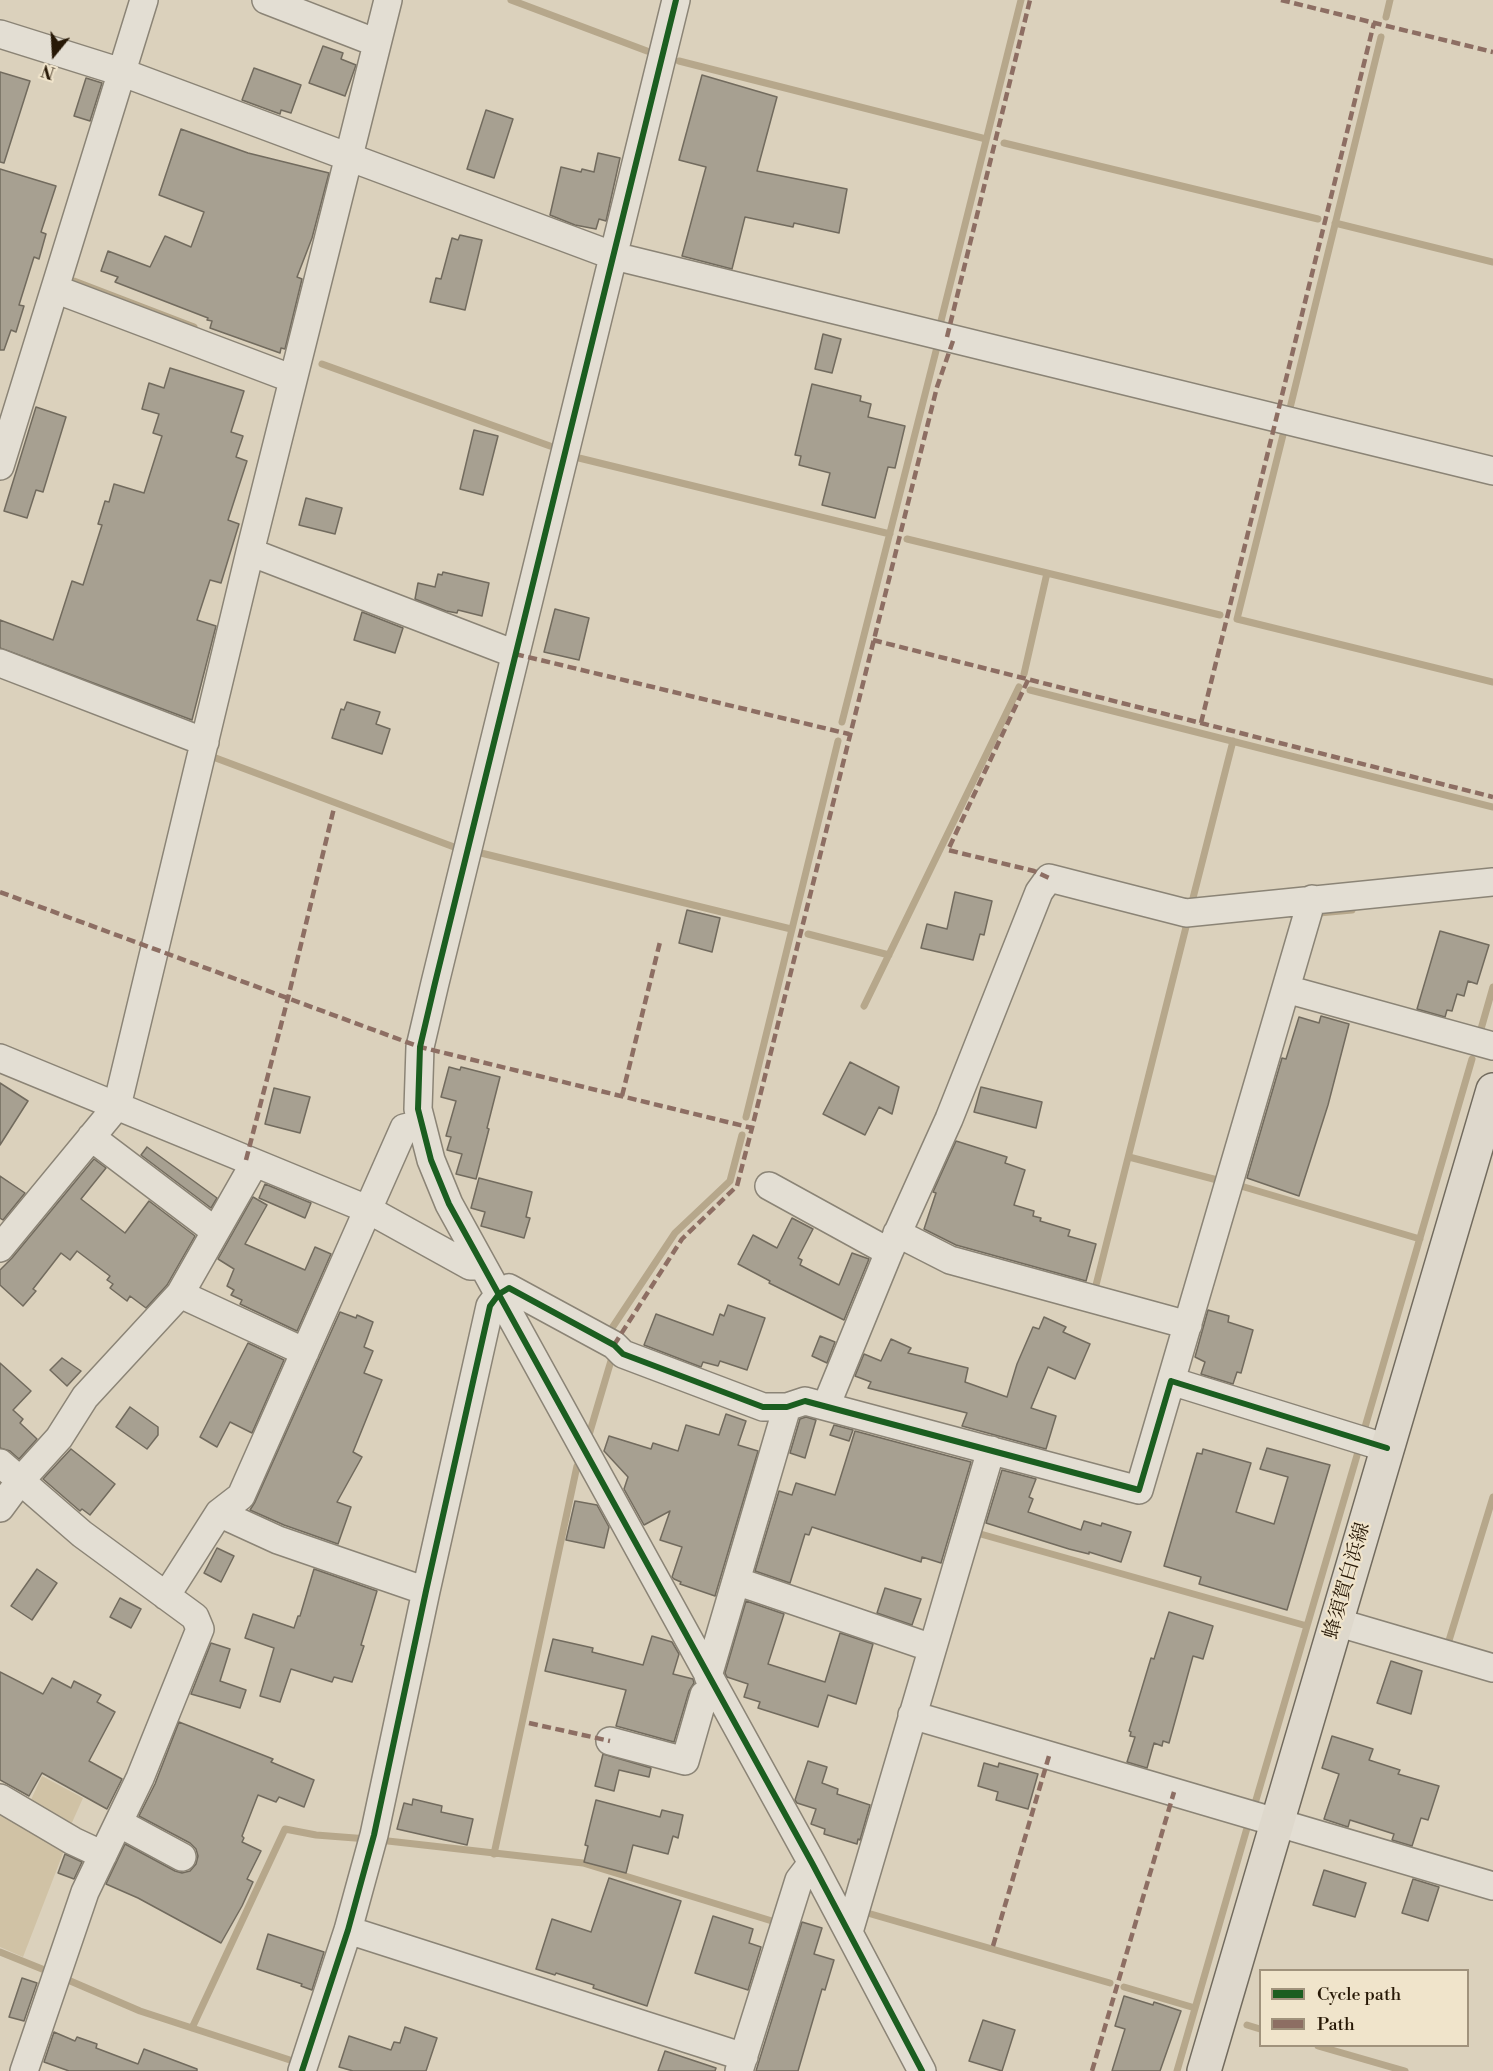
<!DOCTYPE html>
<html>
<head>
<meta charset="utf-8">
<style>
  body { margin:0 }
  #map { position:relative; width:1493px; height:2071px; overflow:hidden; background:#dbd1bc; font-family:"Libre Bodoni",serif }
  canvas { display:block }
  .legend { position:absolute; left:1259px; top:1969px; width:210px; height:78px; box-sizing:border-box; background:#f0e4cb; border:2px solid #a0927c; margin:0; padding:8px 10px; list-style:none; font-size:18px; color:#271806 }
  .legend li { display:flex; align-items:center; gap:12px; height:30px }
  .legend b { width:30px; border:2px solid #a0927c }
  .north { position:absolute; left:24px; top:24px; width:60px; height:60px; -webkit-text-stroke:4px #f0e4cb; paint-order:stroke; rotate:198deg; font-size:16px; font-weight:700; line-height:24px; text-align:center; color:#271806 }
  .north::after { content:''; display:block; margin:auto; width:21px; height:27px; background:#271806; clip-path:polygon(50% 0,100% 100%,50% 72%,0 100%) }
</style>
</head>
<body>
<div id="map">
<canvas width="1493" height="2071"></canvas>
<ul class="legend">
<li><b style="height:8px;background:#1b5e20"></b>Cycle path</li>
<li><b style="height:8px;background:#8d6e63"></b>Path</li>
</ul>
<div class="north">N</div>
</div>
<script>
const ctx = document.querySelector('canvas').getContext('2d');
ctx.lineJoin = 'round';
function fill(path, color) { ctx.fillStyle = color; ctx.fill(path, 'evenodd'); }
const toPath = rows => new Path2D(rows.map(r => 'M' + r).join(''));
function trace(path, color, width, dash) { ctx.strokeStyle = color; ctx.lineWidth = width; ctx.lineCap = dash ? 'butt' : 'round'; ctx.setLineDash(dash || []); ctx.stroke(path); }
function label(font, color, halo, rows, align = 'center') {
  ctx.font = font + ' "Libre Bodoni","Noto Serif JP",serif'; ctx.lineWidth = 4.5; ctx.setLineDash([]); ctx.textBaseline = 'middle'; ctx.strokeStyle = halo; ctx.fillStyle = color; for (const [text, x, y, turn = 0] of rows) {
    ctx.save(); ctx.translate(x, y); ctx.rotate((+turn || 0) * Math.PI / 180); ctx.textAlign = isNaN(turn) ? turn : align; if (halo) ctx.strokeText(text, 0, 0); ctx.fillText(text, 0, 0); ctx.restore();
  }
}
fill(toPath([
  [42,1776,83,1798,70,1827,29,1804],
  [0,1805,67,1843,23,1957,0,1947]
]), '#d0c2a5');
trace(toPath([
  [511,0,647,51],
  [1386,17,1390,0],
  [679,61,986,139],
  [1004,143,1318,219],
  [1335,223,1493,262],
  [74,281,194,327],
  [941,321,1021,0],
  [322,364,550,446],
  [1290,408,1381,37],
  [1284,431,1237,619,1493,682],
  [579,458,890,534],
  [907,539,1220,615],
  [1024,674,1047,573],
  [1030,690,1493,807],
  [842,722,937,347],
  [213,757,454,847],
  [481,853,791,929],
  [1192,902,1233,741],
  [1319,913,1352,910],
  [808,934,889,955],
  [864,1006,1019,687],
  [1481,1029,1493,987],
  [746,1117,838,741],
  [1129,1157,1225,1182],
  [1234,1184,1420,1239],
  [1094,1293,1187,923],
  [605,1329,610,1331,675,1233,730,1181,742,1135],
  [1365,1427,1472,1059],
  [589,1435,613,1354],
  [977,1533,1307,1626],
  [1447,1647,1493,1497],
  [1256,1800,1358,1452],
  [379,1840,583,1863,772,1921],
  [494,1854,577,1466],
  [864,1912,1110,1983],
  [0,1952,47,1971],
  [68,1980,140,2011,296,2062],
  [1124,1987,1195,2008],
  [1247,2025,1260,2029],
  [192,2028,285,1829,316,1835,368,1839],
  [1318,2046,1405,2071],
  [1177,2071,1247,1828]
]), '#b6a78b', 7);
const building = toPath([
  [323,46,343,53,341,59,356,65,345,96,309,83,323,46],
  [254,68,301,85,291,113,281,110,280,114,242,100,254,68],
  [0,72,30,81,4,163,0,162,0,72],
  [702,75,777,97,757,171,847,189,839,233,794,223,793,227,745,217,732,269,682,256,706,167,679,160,702,75],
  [86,78,102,83,90,121,74,116,86,78],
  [486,110,513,119,494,178,467,169,486,110],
  [181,129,248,153,329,173,312,238,297,277,302,279,285,349,281,348,280,353,210,328,212,321,207,320,208,318,115,282,118,277,101,271,108,251,150,267,165,236,191,247,204,212,159,195,181,129],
  [598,153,620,158,606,221,599,219,596,229,575,225,550,215,561,167,581,172,582,169,594,172,598,153],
  [0,169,56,186,41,232,46,234,39,259,34,257,19,305,24,306,16,332,11,330,4,350,0,350,0,169],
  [460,235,482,240,465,310,430,302,436,278,441,279,452,238,458,240,460,235],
  [823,334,841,339,832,373,815,369,823,334],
  [170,368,244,391,231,432,243,436,236,457,247,461,228,520,239,524,221,583,210,580,197,620,216,626,192,720,0,648,0,620,53,640,72,581,83,585,102,525,98,524,105,501,109,502,114,484,144,493,162,436,153,433,159,414,142,409,149,383,164,388,170,368],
  [812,384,861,396,860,401,871,404,868,417,905,426,895,468,888,467,875,518,822,505,830,473,799,465,801,456,795,455,812,384],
  [36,407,66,417,43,492,36,490,27,518,4,511,36,407],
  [474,430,498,436,483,495,460,489,474,430],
  [306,498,342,508,335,534,299,525,306,498],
  [443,572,489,583,482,616,458,610,457,613,446,611,415,599,418,583,435,587,438,574,442,575,443,572],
  [555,609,589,618,579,660,544,652,555,609],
  [362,612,403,628,395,653,354,640,362,612],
  [347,702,380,712,376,724,390,729,382,754,332,738,341,709,344,710,347,702],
  [955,892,992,901,984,935,980,934,973,960,921,948,927,924,947,929,955,892],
  [687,910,720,918,712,952,679,943,687,910],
  [1440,931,1489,945,1477,984,1468,981,1464,996,1457,994,1452,1011,1447,1010,1445,1017,1417,1009,1440,931],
  [1321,1016,1349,1024,1328,1105,1299,1196,1247,1178,1282,1058,1286,1059,1299,1017,1319,1023,1321,1016],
  [850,1062,899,1087,892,1114,879,1107,865,1135,823,1114,850,1062],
  [449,1067,460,1070,461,1067,500,1077,487,1128,489,1129,476,1179,456,1174,462,1154,447,1150,451,1137,446,1136,456,1101,441,1097,449,1067],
  [0,1083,28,1101,0,1145,0,1083],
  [981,1087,1042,1102,1036,1128,974,1112,981,1087],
  [274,1088,310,1097,300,1133,265,1124,274,1088],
  [956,1141,1007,1157,1005,1163,1025,1170,1014,1205,1034,1211,1033,1216,1041,1218,1040,1221,1070,1230,1068,1236,1096,1244,1086,1281,956,1245,924,1229,936,1193,933,1192,956,1141],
  [147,1147,217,1198,211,1208,141,1155,147,1147],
  [94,1159,106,1168,81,1199,125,1233,149,1201,195,1236,167,1285,146,1308,130,1296,127,1301,110,1288,113,1284,107,1280,110,1276,77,1251,70,1260,61,1253,33,1289,36,1291,23,1306,0,1285,0,1270,12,1258,94,1159],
  [0,1176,25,1193,3,1220,0,1218,0,1176],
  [479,1178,532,1192,526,1217,530,1218,524,1238,481,1226,485,1212,471,1208,479,1178],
  [265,1184,311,1203,305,1218,259,1198,265,1184],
  [253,1197,267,1205,245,1244,305,1270,315,1247,331,1254,297,1331,240,1304,242,1300,231,1295,234,1290,227,1286,234,1269,218,1259,253,1197],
  [792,1218,813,1229,798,1258,802,1260,800,1265,839,1285,852,1253,869,1259,844,1320,769,1283,770,1281,738,1264,753,1235,777,1248,792,1218],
  [728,1305,765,1318,747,1370,720,1361,718,1366,703,1362,701,1367,644,1345,656,1314,713,1335,720,1314,724,1316,728,1305],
  [1208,1310,1229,1316,1228,1322,1253,1330,1241,1373,1237,1372,1233,1384,1201,1374,1205,1362,1195,1357,1208,1310],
  [340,1312,356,1318,357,1315,373,1322,364,1347,373,1351,364,1373,382,1380,353,1452,362,1457,337,1502,351,1507,338,1544,284,1525,250,1510,255,1502,340,1312],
  [1044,1317,1066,1327,1063,1332,1090,1344,1075,1379,1048,1367,1031,1408,1056,1416,1046,1449,962,1426,967,1413,868,1388,871,1382,855,1376,864,1354,881,1361,891,1339,911,1348,908,1353,968,1368,965,1382,1007,1397,1017,1364,1033,1327,1039,1329,1044,1317],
  [820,1336,835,1342,827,1363,812,1356,820,1336],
  [248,1343,284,1360,252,1433,230,1422,217,1447,200,1437,248,1343],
  [62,1358,81,1371,67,1386,50,1370,62,1358],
  [0,1363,31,1391,13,1410,23,1419,20,1423,37,1439,19,1459,10,1451,0,1448,0,1363],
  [130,1407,158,1427,158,1435,147,1449,116,1427,130,1407],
  [726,1414,746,1421,738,1445,758,1451,715,1596,680,1584,681,1582,674,1579,672,1577,682,1547,660,1540,670,1511,644,1525,624,1489,628,1477,604,1451,609,1436,651,1449,653,1443,678,1451,686,1425,719,1435,726,1414],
  [806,1417,816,1420,805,1458,790,1453,800,1419,806,1417],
  [834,1425,853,1430,849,1441,830,1435,834,1425],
  [855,1431,971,1462,941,1563,922,1557,921,1562,812,1527,809,1535,805,1534,790,1583,755,1571,779,1491,792,1495,796,1483,835,1495,855,1431],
  [1267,1448,1330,1465,1287,1610,1199,1584,1201,1577,1164,1566,1197,1453,1202,1454,1203,1449,1251,1463,1236,1512,1274,1524,1288,1477,1260,1469,1267,1448],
  [71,1449,115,1484,90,1515,82,1509,80,1511,43,1479,71,1449],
  [1002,1470,1036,1479,1029,1497,1033,1499,1028,1512,1081,1530,1084,1521,1101,1526,1102,1523,1131,1532,1121,1562,1089,1552,1089,1554,1069,1549,986,1523,1002,1470],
  [575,1501,597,1505,609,1527,604,1548,566,1540,575,1501],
  [217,1548,234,1556,221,1582,204,1573,217,1548],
  [37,1569,57,1583,32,1620,11,1606,37,1569],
  [314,1569,377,1591,361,1645,364,1646,352,1682,334,1677,332,1682,291,1669,280,1702,260,1696,274,1648,245,1638,253,1614,294,1628,298,1616,300,1616,314,1569],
  [885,1588,921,1599,912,1625,877,1613,885,1588],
  [120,1598,141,1609,131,1628,110,1617,120,1598],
  [746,1601,784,1614,768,1664,825,1682,840,1633,873,1644,856,1704,828,1695,818,1727,758,1708,760,1702,744,1697,748,1684,727,1677,725,1673,746,1601],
  [1169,1612,1213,1626,1203,1659,1193,1656,1169,1743,1163,1741,1162,1746,1154,1743,1147,1768,1127,1762,1135,1737,1130,1736,1131,1732,1129,1731,1151,1658,1154,1659,1169,1612],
  [652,1636,672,1642,679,1654,673,1674,693,1679,694,1683,689,1691,674,1742,616,1726,626,1690,545,1671,553,1639,593,1648,592,1652,643,1665,652,1636],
  [211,1643,230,1649,220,1681,246,1690,240,1708,191,1694,211,1643],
  [1391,1661,1422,1671,1411,1714,1377,1703,1391,1661],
  [0,1672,43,1694,52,1678,71,1688,74,1681,101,1695,97,1702,115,1712,89,1761,122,1779,107,1809,42,1773,29,1796,0,1780,0,1672],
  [179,1722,273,1759,271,1762,314,1780,304,1807,279,1797,276,1802,258,1795,242,1836,244,1838,242,1842,261,1851,247,1879,253,1882,242,1906,221,1943,138,1898,106,1884,125,1844,175,1871,182,1873,190,1871,196,1864,198,1856,196,1849,190,1843,139,1816,155,1784,179,1722],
  [1332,1736,1373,1749,1369,1760,1400,1770,1398,1774,1439,1786,1428,1820,1421,1818,1412,1846,1392,1840,1394,1834,1350,1820,1348,1827,1324,1819,1339,1774,1322,1768,1332,1736],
  [603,1754,651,1768,649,1777,619,1770,614,1791,595,1786,603,1754],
  [808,1761,827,1767,822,1783,838,1789,837,1794,870,1805,860,1840,858,1839,857,1844,824,1834,825,1829,811,1824,816,1809,797,1803,795,1800,808,1761],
  [984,1763,998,1767,999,1763,1038,1774,1028,1809,996,1800,998,1792,978,1786,984,1763],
  [413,1799,442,1806,441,1812,473,1819,467,1845,397,1829,404,1803,412,1805,413,1799],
  [596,1800,660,1817,662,1810,683,1815,678,1838,673,1836,668,1854,633,1845,626,1873,584,1862,588,1846,585,1845,596,1800],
  [65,1854,82,1862,74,1879,58,1873,65,1854],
  [1324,1870,1366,1883,1355,1917,1313,1905,1324,1870],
  [609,1878,681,1901,647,2006,593,1988,594,1985,556,1973,555,1975,536,1969,552,1919,591,1932,609,1878],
  [1413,1879,1439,1887,1428,1921,1402,1913,1413,1879],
  [713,1916,753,1929,749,1943,761,1947,748,1990,695,1973,713,1916],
  [802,1922,822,1928,814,1954,834,1960,825,1990,822,1989,798,2071,756,2071,802,1922],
  [268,1934,324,1952,312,1990,301,1986,302,1984,257,1969,268,1934],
  [22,1978,37,1983,24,2021,9,2017,22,1978],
  [1124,1996,1153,2005,1154,2002,1181,2011,1160,2071,1112,2071,1125,2029,1115,2026,1124,1996],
  [983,2020,1015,2030,1002,2071,969,2061,983,2020],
  [405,2027,437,2038,426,2071,353,2071,339,2067,349,2036,391,2050,394,2042,400,2043,405,2027],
  [54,2032,75,2041,77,2037,97,2044,96,2048,138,2064,144,2049,197,2069,197,2071,69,2071,44,2062,54,2032],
  [665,2051,716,2068,715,2071,658,2071,665,2051]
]);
fill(building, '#a7a091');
trace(building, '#726b5e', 1.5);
const minor = toPath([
  [266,0,377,43],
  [676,0,435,983,420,1047,418,1109,431,1160,449,1204,812,1863,922,2071],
  [0,34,121,72,614,256,1493,471],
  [55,289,293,379],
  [0,466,144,0],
  [250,552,515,654],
  [0,663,205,742],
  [1286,989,1493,1046],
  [0,1058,367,1209,470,1266,483,1266],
  [91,1137,215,1231],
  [769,1186,889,1252],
  [897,1233,950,1260,1188,1325],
  [0,1248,117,1106,250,552,388,0],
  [180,1294,305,1352],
  [1171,1381,1312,899],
  [826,1406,889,1252,949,1119,1039,892,1049,878,1186,913,1493,882],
  [0,1463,82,1534,195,1617,200,1629,140,1778,85,1892,24,2071],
  [0,1508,20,1481,59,1438,85,1397,180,1294,254,1164],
  [219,1513,278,1540,426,1591],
  [736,1581,932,1648],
  [166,1596,219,1513,241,1496,404,1128,421,1124],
  [1336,1622,1493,1668],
  [708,1676,787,1407],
  [912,1715,1493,1886],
  [610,1741,685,1761,704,1695,715,1688],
  [0,1798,73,1841,103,1855],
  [119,1823,182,1857],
  [348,1930,744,2057],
  [849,1932,991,1450],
  [302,2071,348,1930,374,1835,426,1591,490,1306,499,1294,509,1288,614,1345,623,1354,763,1407,787,1407,805,1401,1139,1490,1171,1381,1387,1448],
  [739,2071,799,1880,812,1863]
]);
const major = toPath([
  [1204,2071,1493,1090]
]);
trace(minor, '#8b8476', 30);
trace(major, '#726b5e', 36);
trace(minor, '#e3ded3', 27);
trace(major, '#ded8cc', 33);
trace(toPath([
  [1281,0,1493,52],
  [947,337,1030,0],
  [873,640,1493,797],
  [515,654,849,734],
  [1028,680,948,850,1034,871,1049,878],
  [1201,723,1374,23],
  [0,892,420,1047,752,1128,937,387,954,338],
  [622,1096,660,942],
  [246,1160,288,998,334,808],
  [614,1345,682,1239,737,1186,752,1128],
  [529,1723,610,1741],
  [993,1946,1049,1756],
  [1092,2071,1174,1792]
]), '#8d6e63', 4.5, [9, 4.5]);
trace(toPath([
  [676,0,435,983,420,1047,418,1109,431,1160,449,1204,812,1863,922,2071],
  [302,2071,348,1930,374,1835,426,1591,490,1306,499,1294,509,1288,614,1345,623,1354,763,1407,787,1407,805,1401,1139,1490,1171,1381,1387,1448]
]), '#1b5e20', 6);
label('20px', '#271806', '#f0e4cb', [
  ["蜂須賀白浜線",1348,1581,-74]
]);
</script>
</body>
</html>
